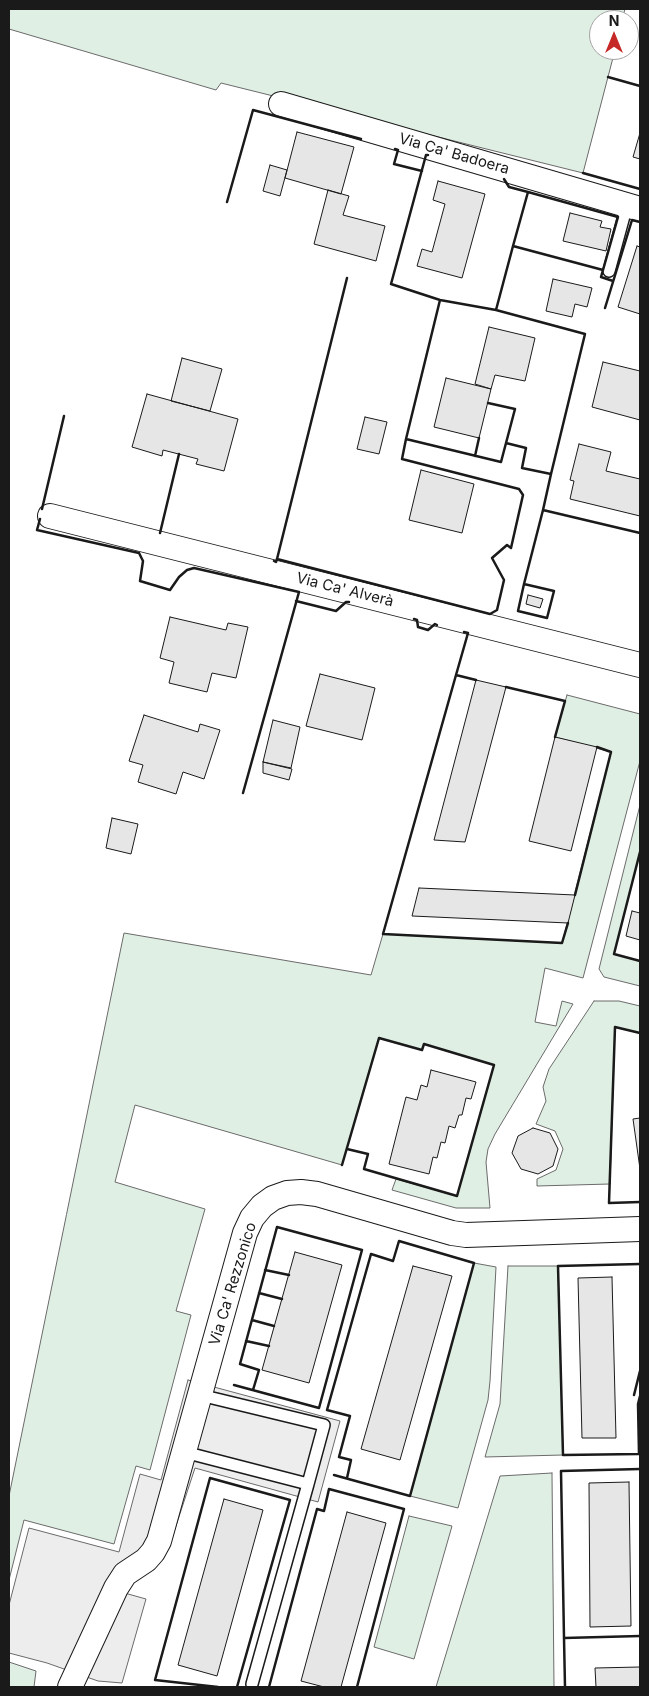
<!DOCTYPE html>
<html>
<head>
<meta charset="utf-8">
<style>
  body { margin:0 }
  #map { position:relative; width:649px; height:1696px; overflow:hidden; background:#fff; font-family:Inter,sans-serif }
  canvas { display:block }
  .frame { position:absolute; inset:0; border:10px solid #1a1a1a; pointer-events:none }
  .north { position:absolute; left:589px; top:10px; width:50px; height:50px; box-sizing:border-box; background:#fff; border:1px solid #a3a3a3; border-radius:50%; rotate:0deg; font-size:14px; font-weight:700; line-height:20px; text-align:center; color:#1a1a1a }
  .north::after { content:''; display:block; margin:auto; width:18px; height:22px; background:#c62828; clip-path:polygon(50% 0,100% 100%,50% 72%,0 100%) }
</style>
</head>
<body>
<div id="map">
<canvas width="649" height="1696"></canvas>
<div class="frame"></div>
<div class="north">N</div>
</div>
<script>
const ctx = document.querySelector('canvas').getContext('2d');
ctx.lineJoin = 'round';
function fill(path, color) { ctx.fillStyle = color; ctx.fill(path, 'evenodd'); }
const toPath = rows => new Path2D(rows.map(r => 'M' + r).join(''));
function trace(path, color, width, dash) { ctx.strokeStyle = color; ctx.lineWidth = width; ctx.lineCap = dash ? 'butt' : 'round'; ctx.setLineDash(dash || []); ctx.stroke(path); }
function label(font, color, halo, rows, align = 'center') {
  ctx.font = font + ' Inter,sans-serif'; ctx.lineWidth = 4; ctx.setLineDash([]); ctx.textBaseline = 'middle'; ctx.strokeStyle = halo; ctx.fillStyle = color; for (const [text, x, y, turn = 0] of rows) {
    ctx.save(); ctx.translate(x, y); ctx.rotate((+turn || 0) * Math.PI / 180); ctx.textAlign = isNaN(turn) ? turn : align; if (halo) ctx.strokeText(text, 0, 0); ctx.fillText(text, 0, 0); ctx.restore();
  }
}
const green = toPath([
  [9,9,625,9,622,20,599,20,599,50,615,50,583,173,221,83,216,90,9,29,9,9],
  [567,695,640,714,640,761,583,978,545,968,535,1022,556,1026,562,1001,573,1004,495,1134,488,1149,486,1162,490,1208,456,1208,392,1190,396,1179,457,1196,494,1065,424,1044,422,1050,379,1038,342,1165,135,1105,115,1182,205,1209,176,1311,191,1315,150,1470,136,1466,114,1544,24,1520,9,1580,9,1496,124,933,371,975,383,934,562,943,611,752,555,737,567,695],
  [640,805,640,852,614,954,640,961,640,986,604,977,599,969,640,805],
  [594,1001,619,1001,640,1006,640,1033,615,1027,610,1184,537,1186,537,1179,556,1170,563,1149,555,1131,536,1124,546,1101,543,1087,549,1069,594,1001],
  [474,1263,496,1267,490,1381,488,1400,458,1508,410,1496,474,1263],
  [508,1266,558,1266,563,1455,485,1457,500,1404,508,1266],
  [552,1473,554,1687,436,1687,500,1476,552,1473],
  [409,1516,452,1526,414,1659,374,1647,409,1516],
  [9,1662,36,1671,34,1687,9,1687,9,1662]
]);
fill(green, '#e0efe3');
trace(green, '#6a6a6a', 1);
const parking = toPath([
  [188,1380,340,1421,318,1502,195,1468,171,1541,121,1592,146,1599,122,1683,98,1681,47,1663,9,1653,9,1605,29,1528,119,1552,140,1474,161,1480,188,1380]
]);
fill(parking, '#ededed');
trace(parking, '#6a6a6a', 1);
const building = toPath([
  [297,132,354,147,341,194,285,178,297,132],
  [640,133,640,159,633,157,640,133],
  [270,165,287,170,280,196,263,191,270,165],
  [438,181,485,194,462,278,417,266,422,249,432,252,445,204,433,200,438,181],
  [328,190,349,196,343,215,385,226,376,261,314,244,328,190],
  [570,213,602,221,600,227,611,229,606,251,563,241,570,213],
  [637,246,640,247,640,314,618,307,637,246],
  [553,279,592,288,587,307,575,304,572,317,546,311,553,279],
  [489,327,535,338,525,381,495,375,491,389,475,384,489,327],
  [182,358,222,369,210,411,171,401,182,358],
  [603,362,640,371,640,420,592,407,603,362],
  [446,378,491,389,479,438,434,427,446,378],
  [147,394,238,419,224,471,196,464,198,459,163,450,162,456,132,447,147,394],
  [365,417,387,422,379,454,357,449,365,417],
  [579,444,611,452,606,471,640,479,640,516,570,499,574,481,570,480,579,444],
  [421,470,474,484,462,533,409,520,421,470],
  [528,595,543,599,540,608,526,604,528,595],
  [170,617,226,630,228,623,248,627,236,678,212,673,207,692,169,683,174,662,160,658,170,617],
  [320,674,375,688,362,740,306,726,320,674],
  [476,680,506,687,465,842,434,840,476,680],
  [144,715,198,732,200,724,220,730,204,779,183,772,176,794,138,782,143,765,129,761,144,715],
  [273,720,300,727,291,768,263,762,273,720],
  [555,737,597,747,571,851,529,841,555,737],
  [263,762,292,769,289,780,263,773,263,762],
  [112,818,138,824,131,854,106,848,112,818],
  [419,888,575,895,568,923,412,916,419,888],
  [632,911,640,913,640,940,626,936,632,911],
  [431,1070,476,1082,471,1099,466,1098,462,1115,459,1115,455,1128,449,1126,445,1143,441,1142,437,1158,433,1157,429,1174,389,1164,406,1097,417,1100,421,1085,427,1087,431,1070],
  [640,1118,640,1169,633,1119,640,1118],
  [533,1128,550,1133,558,1149,553,1166,538,1174,521,1169,512,1153,518,1136,533,1128],
  [295,1252,342,1265,309,1383,262,1370,295,1252],
  [413,1266,452,1276,400,1460,361,1449,413,1266],
  [612,1277,616,1438,582,1438,578,1278,612,1277],
  [629,1482,631,1626,590,1627,589,1483,629,1482],
  [224,1499,263,1510,217,1676,178,1665,224,1499],
  [347,1512,386,1523,341,1687,324,1687,301,1681,347,1512],
  [640,1667,640,1687,596,1687,595,1668,640,1667]
]);
fill(building, '#e6e6e6');
trace(building, '#1a1a1a', 1);
const lane = toPath([
  [609,271,627,205],
  [184,1452,308,1484,324,1425,200,1395],
  [252,1684,308,1484]
]);
const street = toPath([
  [281,104,640,209],
  [50,516,640,665],
  [70,1687,116,1588,125,1574,146,1560,153,1552,159,1541,245,1233,252,1218,262,1206,273,1198,287,1193,301,1192,317,1194,452,1233,466,1235,640,1229]
]);
trace(lane, '#1a1a1a', 14);
trace(street, '#1a1a1a', 26);
trace(lane, '#fff', 11);
trace(street, '#fff', 24);
trace(toPath([
  [608,77,640,86],
  [395,149,398,150,394,164,422,171],
  [428,155,426,155,391,284,440,300,496,310],
  [583,173,640,189],
  [504,179,509,187,528,192,513,246],
  [528,192,618,217,603,270],
  [227,202,253,110,361,139],
  [440,300,406,439,501,462,515,409,488,403],
  [605,308,632,220,640,222],
  [506,443,526,448,522,468,551,474,585,334,496,310,513,246,603,270,601,277,613,281],
  [475,456,479,438],
  [551,474,543,510,640,533],
  [42,509,64,416],
  [40,519,37,530,139,553,143,561,140,581,170,590,179,577,187,570,194,568,299,592,243,793],
  [160,533,179,454],
  [277,559,490,614,497,610,504,580,492,558,507,545,511,548,523,495,519,489,402,459,406,439],
  [274,561,276,562,277,559,347,278],
  [524,584,554,591,547,618,518,611,524,584],
  [524,584,543,510],
  [296,601,336,611,346,602,349,602],
  [414,619,417,620,418,627,428,630,435,624,437,625],
  [456,675,468,633,464,632],
  [476,680,456,675,383,934,562,943,568,923],
  [506,687,565,701,555,737],
  [640,852,614,954,640,961],
  [575,895,611,752,597,747],
  [640,1033,615,1027,609,1203,640,1202],
  [342,1165,379,1038,422,1050,424,1044,494,1065,457,1196,364,1169,368,1154,347,1149],
  [640,1264,558,1266,563,1455,639,1454,638,1404,640,1396],
  [265,1270,289,1275],
  [259,1293,282,1299],
  [252,1320,274,1326],
  [246,1341,269,1346],
  [234,1385,319,1408,362,1250,277,1227,240,1364,259,1370,253,1390],
  [634,1395,640,1371],
  [640,1469,561,1471,564,1638,640,1636],
  [334,1475,410,1496,474,1263,399,1241,393,1261,371,1254,327,1410,350,1416,339,1457,351,1460,347,1478],
  [564,1638,565,1687],
  [218,1687,155,1680,210,1478,290,1500,237,1687],
  [269,1687,317,1509,324,1511,329,1489,404,1509,357,1687]
]), '#1a1a1a', 2.5);
label('15px', '#1a1a1a', '#fff', [
  ["Via Ca' Badoera",454,154,16],
  ["Via Ca' Alverà",345,590,14],
  ["Via Ca' Rezzonico",233,1284,-73]
]);
</script>
</body>
</html>
